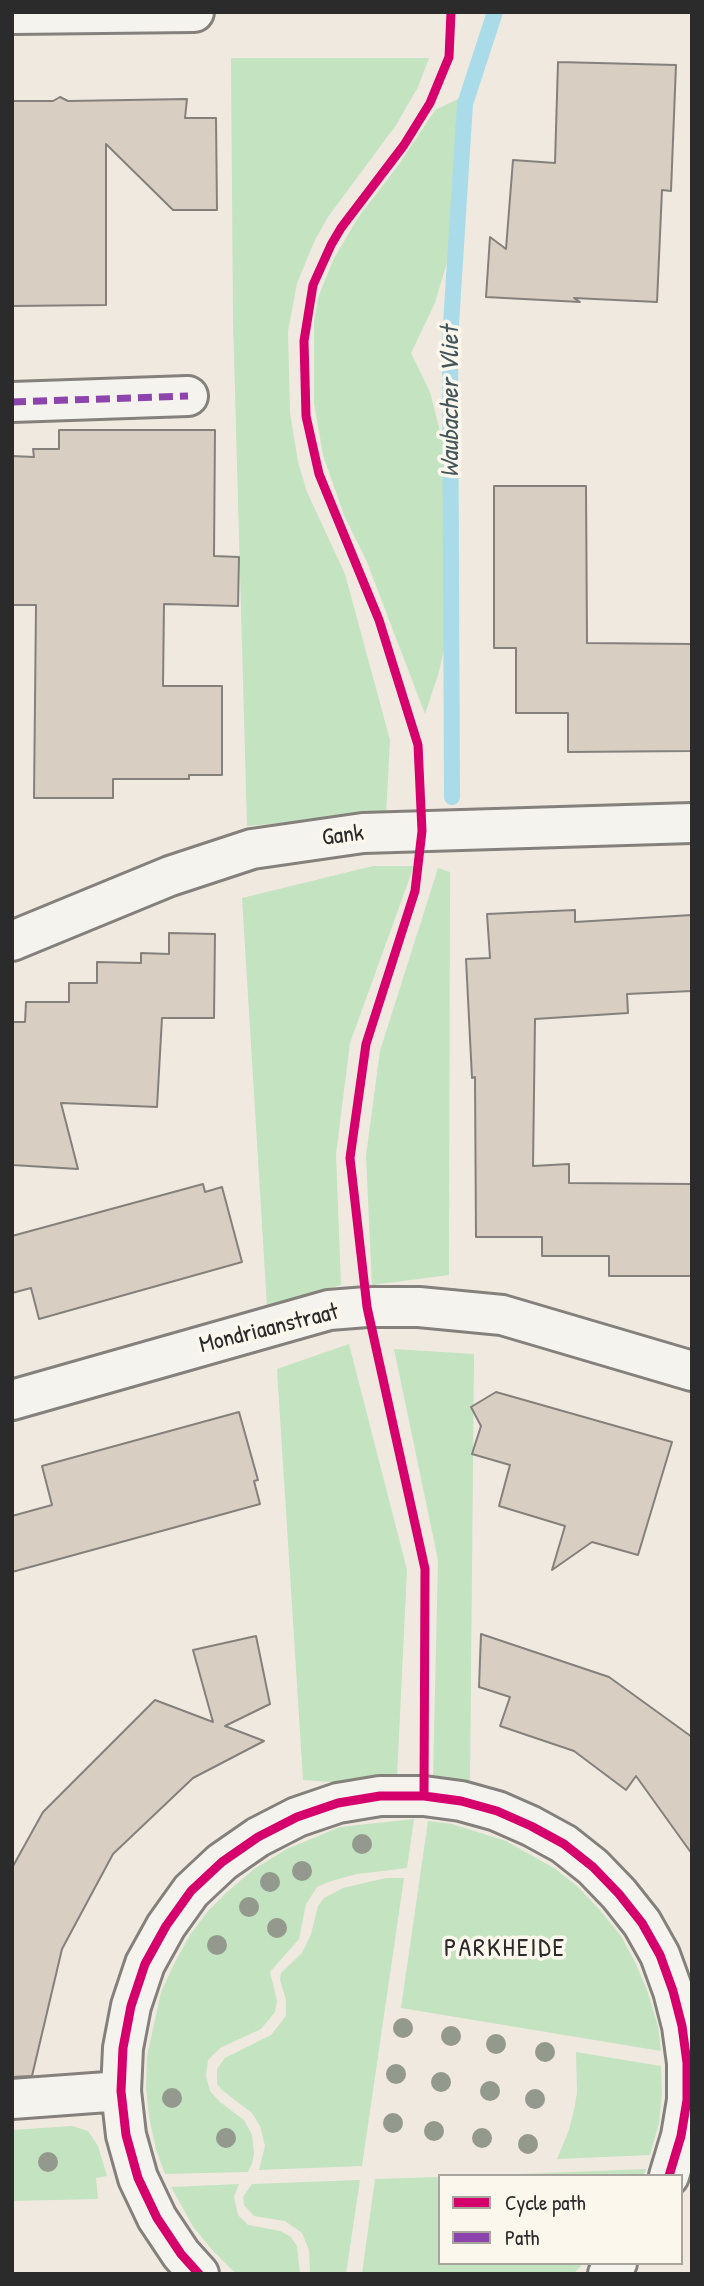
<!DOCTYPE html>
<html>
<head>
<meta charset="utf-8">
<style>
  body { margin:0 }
  #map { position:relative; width:704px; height:2286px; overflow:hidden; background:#f0e9e0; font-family:"Patrick Hand",sans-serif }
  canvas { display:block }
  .frame { position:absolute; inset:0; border:14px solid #2b2b2b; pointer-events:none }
  .legend { position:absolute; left:438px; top:2174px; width:245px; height:91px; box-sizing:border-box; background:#fbf7ec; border:2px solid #a8a59f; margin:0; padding:9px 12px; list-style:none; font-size:21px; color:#2b2b2b }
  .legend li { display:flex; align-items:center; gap:14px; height:35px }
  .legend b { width:35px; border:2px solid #a8a59f }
</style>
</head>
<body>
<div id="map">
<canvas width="704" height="2286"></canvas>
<div class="frame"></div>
<ul class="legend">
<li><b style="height:9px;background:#d6006c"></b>Cycle path</li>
<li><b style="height:9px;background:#8e44ad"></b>Path</li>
</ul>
</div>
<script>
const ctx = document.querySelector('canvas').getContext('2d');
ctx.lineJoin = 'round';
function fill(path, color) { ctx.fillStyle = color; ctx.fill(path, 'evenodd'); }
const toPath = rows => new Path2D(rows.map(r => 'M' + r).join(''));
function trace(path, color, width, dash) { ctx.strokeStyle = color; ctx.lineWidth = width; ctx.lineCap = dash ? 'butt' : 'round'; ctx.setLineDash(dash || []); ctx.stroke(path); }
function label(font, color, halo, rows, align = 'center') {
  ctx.font = font + ' "Patrick Hand",sans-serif'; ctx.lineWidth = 7; ctx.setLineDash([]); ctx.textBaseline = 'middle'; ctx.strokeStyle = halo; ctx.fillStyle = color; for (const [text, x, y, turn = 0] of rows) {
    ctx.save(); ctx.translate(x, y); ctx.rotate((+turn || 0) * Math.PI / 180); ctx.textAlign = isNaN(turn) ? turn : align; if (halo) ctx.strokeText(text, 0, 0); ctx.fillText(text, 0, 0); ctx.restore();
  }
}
fill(toPath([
  [231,58,429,58,418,87,396,125,328,217,315,240,297,283,288,331,290,413,298,462,307,492,345,574,390,740,386,815,247,826,233,320],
  [464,96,457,228,435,303,411,353,430,392,446,455,448,629,439,672,425,714,367,562,344,515,323,455,314,403,314,322,318,298,333,260,359,216,397,167,435,110],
  [373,866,414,866,350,1043,336,1154,341,1285,267,1306,242,898],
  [438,868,450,872,449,1275,372,1285,366,1156,380,1051],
  [349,1344,407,1570,397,1777,347,1783,303,1780,277,1369],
  [394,1349,474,1354,470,1785,433,1779,438,1560],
  [414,1819,407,1868,357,1874,331,1881,317,1887,306,1904,299,1939,270,1972,277,2001,275,2012,261,2029,220,2048,208,2060,206,2076,210,2091,220,2102,244,2120,252,2135,254,2153,252,2164,248,2172,165,2174,156,2150,149,2116,146,2088,147,2056,161,1992,174,1964,190,1935,208,1911,227,1892,254,1869,287,1849,340,1827],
  [428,1821,452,1824,506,1841,554,1868,577,1886,599,1909,621,1936,635,1962,647,1990,658,2026,661,2051,401,2008],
  [386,1878,404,1878,362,2166,259,2170,265,2146,260,2126,252,2113,222,2090,217,2084,217,2069,225,2058,271,2035,286,2016,286,2000,280,1980,281,1973,302,1953,311,1934,318,1906,324,1898,343,1888],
  [576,2052,661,2066,662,2093,659,2123,650,2155,557,2159,569,2130,574,2110,577,2093],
  [72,2126,88,2131,98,2146,107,2176,96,2178,98,2199,12,2201,12,2130],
  [646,2169,643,2176,468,2176],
  [440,2177,440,2263,584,2263,573,2274,362,2274,375,2179],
  [360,2180,346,2274,310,2274,309,2250,302,2233,285,2221,254,2216,244,2205,243,2197,252,2184],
  [239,2184,234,2197,238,2215,248,2225,280,2231,290,2236,297,2246,300,2274,236,2274,214,2252,194,2228,171,2187]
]), '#c4e3c0');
trace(toPath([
  [452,797,450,340,465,104,495,12]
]), '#a9dce8', 16);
const building = toPath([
  [558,62,676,65,671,191,662,190,657,302,574,298,580,302,486,297,490,237,506,249,513,160,555,163,558,62],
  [60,97,68,101,187,99,185,118,216,118,217,210,173,210,106,144,106,305,12,306,12,101,53,101,60,97],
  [59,430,215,430,214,556,239,557,238,606,164,604,163,686,222,686,222,775,189,775,189,779,113,779,113,798,34,798,36,605,12,605,12,456,34,457,33,449,59,449,59,430],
  [494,486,586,486,587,643,692,644,692,751,568,752,568,713,516,713,516,648,494,648,494,486],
  [575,910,575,922,692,915,692,991,627,994,628,1013,535,1019,533,1166,569,1164,569,1183,692,1184,692,1276,609,1276,609,1256,542,1256,542,1237,476,1237,475,1077,472,1078,466,959,490,958,487,914,575,910],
  [169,933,215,934,214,1018,162,1018,157,1107,61,1103,78,1169,12,1165,12,1022,25,1022,26,1002,69,1002,69,983,97,983,97,962,141,963,141,953,169,954,169,933],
  [203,1184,205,1192,222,1187,242,1262,39,1319,31,1288,12,1293,12,1236,203,1184],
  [496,1392,672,1442,638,1555,592,1542,552,1570,565,1526,499,1506,510,1465,472,1454,481,1426,471,1407,496,1392],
  [239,1412,258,1480,254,1481,260,1504,12,1572,12,1516,52,1505,42,1466,239,1412],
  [481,1634,609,1677,692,1737,692,1854,636,1776,626,1790,574,1751,500,1726,510,1697,479,1687,481,1634],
  [256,1636,270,1704,225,1726,264,1741,193,1778,113,1854,62,1949,32,2076,12,2077,12,1868,43,1812,155,1700,213,1722,193,1650,256,1636]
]);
fill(building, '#d9cec2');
trace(building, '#84807c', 2);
const street = toPath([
  [12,14,194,12],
  [12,402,188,396],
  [12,941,170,876,252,849,363,833,692,823],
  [12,1400,329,1310,367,1307,419,1307,502,1315,692,1371],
  [12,2099,121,2091],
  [199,2274,181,2254,157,2218,138,2178,126,2135,121,2091,123,2048,131,2006,145,1964,166,1926,191,1891,222,1862,258,1837,297,1817,338,1803,380,1796,424,1796,461,1801,497,1811,531,1826,564,1844,593,1867,619,1894,642,1923,660,1955,673,1991,682,2026,687,2063,687,2100,681,2136,669,2176],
  [608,2274,617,2263]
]);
trace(street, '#84807c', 44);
trace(street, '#f5f3ee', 38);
trace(toPath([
  [12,402,188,396]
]), '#8e44ad', 7, [14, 7]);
trace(toPath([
  [424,1796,425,1569,367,1307,350,1158,366,1044,415,891,422,831,418,745,379,620,319,474,306,416,304,341,313,285,331,245,341,228,404,145,430,103,449,57,451,12],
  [199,2274,181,2254,157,2218,138,2178,126,2135,121,2091,123,2048,131,2006,145,1964,166,1926,191,1891,222,1862,258,1837,297,1817,338,1803,380,1796,424,1796,461,1801,497,1811,531,1826,564,1844,593,1867,619,1894,642,1923,660,1955,673,1991,682,2026,687,2063,687,2100,681,2136,669,2176]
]), '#d6006c', 9);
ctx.fillStyle = '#94998e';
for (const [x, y] of [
  [362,1844],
  [302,1871],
  [270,1882],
  [249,1907],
  [277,1928],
  [217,1945],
  [403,2028],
  [451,2036],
  [496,2044],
  [545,2052],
  [396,2074],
  [441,2082],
  [490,2091],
  [172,2098],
  [535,2099],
  [393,2123],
  [434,2131],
  [226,2138],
  [482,2138],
  [528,2144],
  [48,2162]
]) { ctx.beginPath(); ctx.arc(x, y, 10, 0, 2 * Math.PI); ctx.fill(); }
label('24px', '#2b2b2b', '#fbf7ec', [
  ["Gank",343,836,-7],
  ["Mondriaanstraat",269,1329,-14]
]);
label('italic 26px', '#43565b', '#fbf7ec', [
  ["Waubacher Vliet",451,402,-90]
]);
ctx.letterSpacing = '2px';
label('26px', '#2b2b2b', '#fbf7ec', [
  ["PARKHEIDE",505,1949]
]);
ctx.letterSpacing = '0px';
</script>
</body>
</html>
